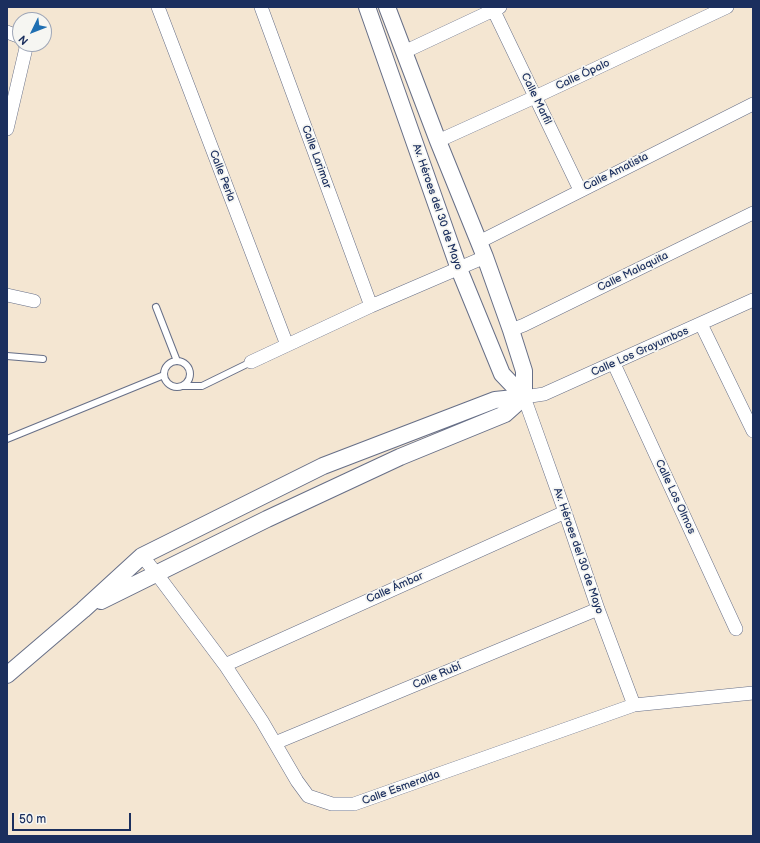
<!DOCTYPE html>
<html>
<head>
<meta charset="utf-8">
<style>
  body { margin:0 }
  #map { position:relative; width:760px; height:843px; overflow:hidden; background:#f4e6d2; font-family:"Balsamiq Sans",sans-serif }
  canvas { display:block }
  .frame { position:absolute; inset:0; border:8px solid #1b2f5e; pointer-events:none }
  .north { position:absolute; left:12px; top:12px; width:40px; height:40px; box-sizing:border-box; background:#f6f6f2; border:1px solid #9ea6b7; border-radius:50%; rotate:227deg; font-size:11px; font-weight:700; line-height:16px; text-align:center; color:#1b2f5e }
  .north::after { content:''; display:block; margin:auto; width:14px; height:18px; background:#1f6fb2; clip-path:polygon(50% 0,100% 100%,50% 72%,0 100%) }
  .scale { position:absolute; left:12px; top:813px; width:119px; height:18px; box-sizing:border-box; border:2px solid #1b2f5e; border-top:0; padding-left:5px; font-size:12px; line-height:14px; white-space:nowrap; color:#1b2f5e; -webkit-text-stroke:3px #f6f6f2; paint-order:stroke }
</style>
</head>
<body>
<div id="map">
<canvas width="760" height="843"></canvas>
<div class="frame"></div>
<div class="north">N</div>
<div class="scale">50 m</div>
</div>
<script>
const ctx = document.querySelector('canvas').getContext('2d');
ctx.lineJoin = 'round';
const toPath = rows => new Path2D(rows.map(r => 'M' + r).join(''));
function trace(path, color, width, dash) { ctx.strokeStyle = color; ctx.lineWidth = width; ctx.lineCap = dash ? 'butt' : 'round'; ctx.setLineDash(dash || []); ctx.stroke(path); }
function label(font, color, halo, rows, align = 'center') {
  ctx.font = font + ' "Balsamiq Sans",sans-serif'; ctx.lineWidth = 3.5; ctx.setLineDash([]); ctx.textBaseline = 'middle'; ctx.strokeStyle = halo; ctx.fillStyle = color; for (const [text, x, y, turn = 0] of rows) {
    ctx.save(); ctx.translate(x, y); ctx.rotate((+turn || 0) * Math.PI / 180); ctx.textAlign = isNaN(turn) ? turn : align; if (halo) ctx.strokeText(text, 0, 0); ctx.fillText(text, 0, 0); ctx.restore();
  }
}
const service = toPath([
  [156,307,177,361],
  [7,356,43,359],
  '164 374a13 13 0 1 1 26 0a13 13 0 1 1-26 0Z',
  [182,386,202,386,251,362],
  [7,439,164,375]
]);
const minor = toPath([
  [158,7,287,345],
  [261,7,371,306],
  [492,7,580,190],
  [7,32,20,37],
  [404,52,500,7],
  [7,129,26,48,25,44],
  [438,141,535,97,727,7],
  [479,242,753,104],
  [7,295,34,301],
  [701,324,753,431],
  [511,330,524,325,753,213],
  [251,362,371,306,485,257],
  [614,364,736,629],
  [142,556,156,573,225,665,262,721,297,781,308,796,332,804,354,804,634,705,753,693],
  [225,665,565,512],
  [634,705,598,609,565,512,524,397,544,394,753,300],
  [275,743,598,609]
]);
const tertiary = toPath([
  [367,7,459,269,502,374,524,397],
  [387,7,438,141,485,257,511,330,524,371,524,397],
  [101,601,267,519,400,457,505,414,524,397],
  [7,675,83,610,142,556,323,466,495,400,524,397]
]);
trace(service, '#676f87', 8);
trace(minor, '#676f87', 14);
trace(tertiary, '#676f87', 18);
trace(service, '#fff', 6);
trace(minor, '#fff', 13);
trace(tertiary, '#fff', 16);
label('11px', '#1b2f5e', '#f6f6f2', [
  ["Calle Ópalo",583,75,-25],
  ["Calle Marfil",536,99,64],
  ["Calle Larimar",316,157,70],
  ["Calle Amatista",616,172,-27],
  ["Calle Perla",222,176,69],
  ["Av. Héroes del 30 de Mayo",437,207,71],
  ["Calle Malaquita",633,272,-26],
  ["Calle Los Grayumbos",640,352,-24],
  ["Calle Los Olmos",675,497,65],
  ["Av. Héroes del 30 de Mayo",578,551,71],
  ["Calle Ámbar",395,588,-24],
  ["Calle Rubí",437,676,-23],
  ["Calle Esmeralda",401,788,-20]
]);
</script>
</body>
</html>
